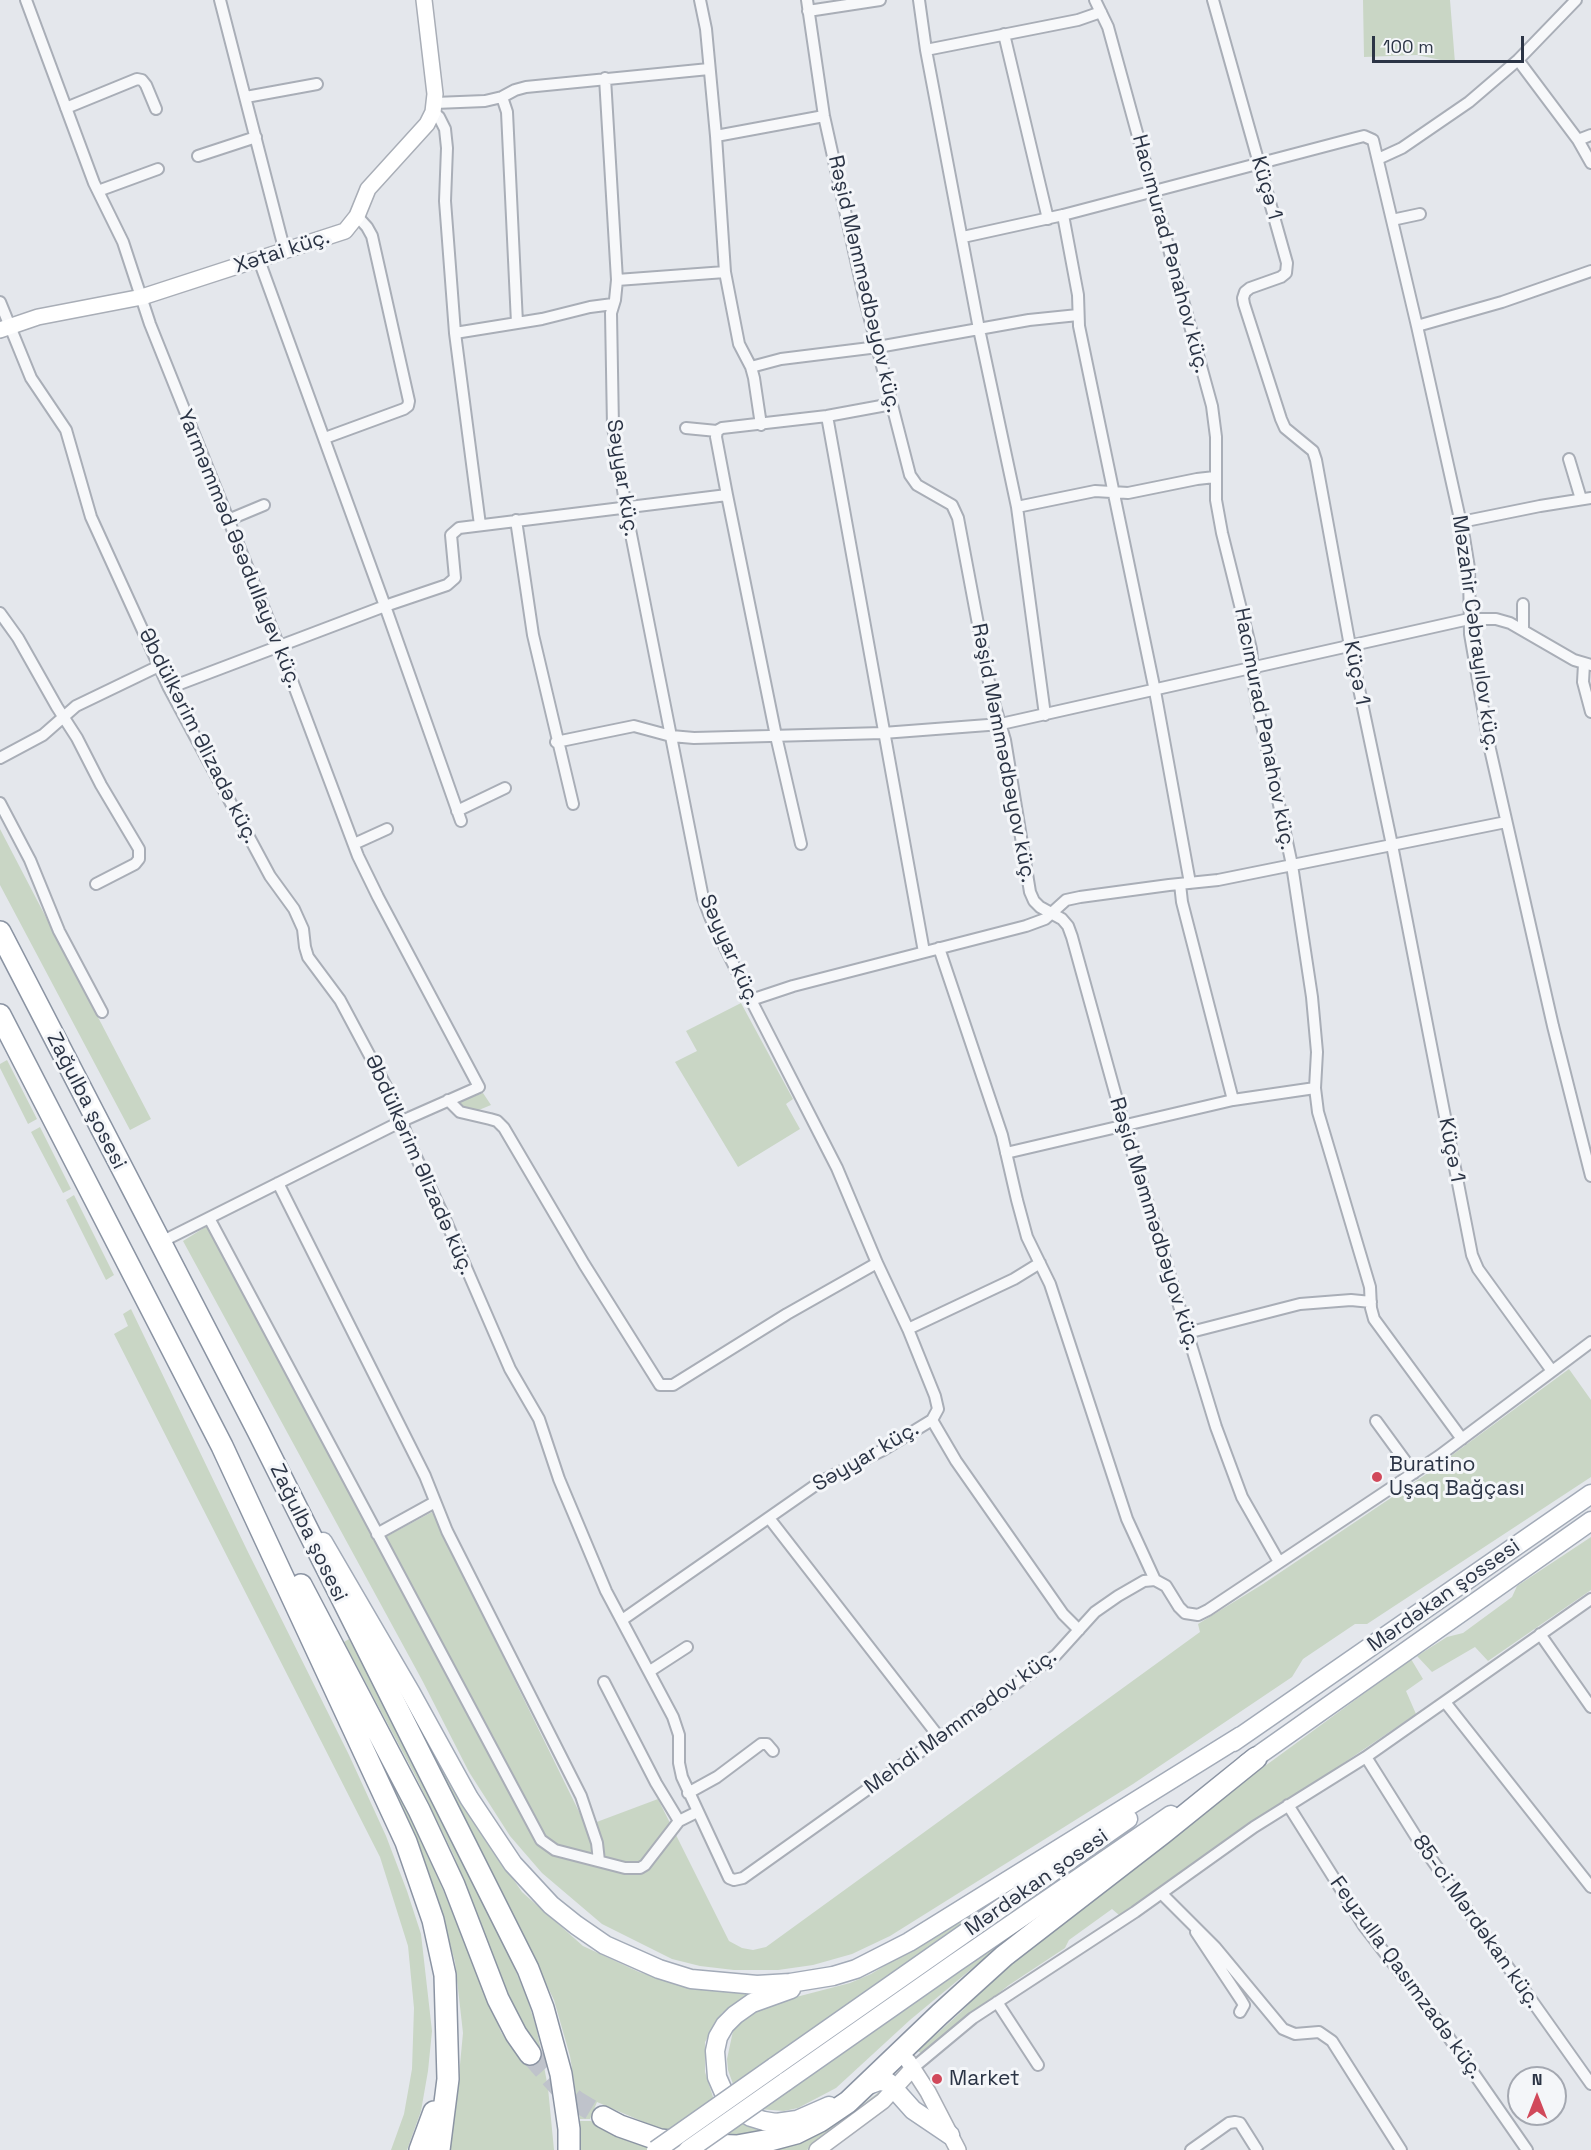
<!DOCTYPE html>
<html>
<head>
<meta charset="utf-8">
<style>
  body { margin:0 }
  #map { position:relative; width:1591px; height:2150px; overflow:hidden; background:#e4e7ec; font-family:"Space Grotesk",sans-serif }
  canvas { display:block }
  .north { position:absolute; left:1507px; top:2066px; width:60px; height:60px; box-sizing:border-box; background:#f4f6f9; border:2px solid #a4a8b1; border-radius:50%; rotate:0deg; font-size:16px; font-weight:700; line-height:24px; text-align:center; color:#2b3445 }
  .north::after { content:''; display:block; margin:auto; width:21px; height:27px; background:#d1495b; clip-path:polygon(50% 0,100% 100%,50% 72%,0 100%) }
  .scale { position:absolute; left:1372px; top:36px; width:152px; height:27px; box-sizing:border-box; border:3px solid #2b3445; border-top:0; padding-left:8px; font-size:18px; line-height:21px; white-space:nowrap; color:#2b3445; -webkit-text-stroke:4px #f4f6f9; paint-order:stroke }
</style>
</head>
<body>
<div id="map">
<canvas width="1591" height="2150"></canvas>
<div class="north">N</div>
<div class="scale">100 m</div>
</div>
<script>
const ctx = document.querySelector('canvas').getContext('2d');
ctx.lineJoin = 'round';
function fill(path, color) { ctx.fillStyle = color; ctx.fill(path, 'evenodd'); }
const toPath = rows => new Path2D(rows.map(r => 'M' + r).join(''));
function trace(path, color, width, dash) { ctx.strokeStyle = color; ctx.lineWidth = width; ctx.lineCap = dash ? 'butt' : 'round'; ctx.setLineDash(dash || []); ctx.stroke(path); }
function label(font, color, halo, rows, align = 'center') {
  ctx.font = font + ' "Space Grotesk",sans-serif'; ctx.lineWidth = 6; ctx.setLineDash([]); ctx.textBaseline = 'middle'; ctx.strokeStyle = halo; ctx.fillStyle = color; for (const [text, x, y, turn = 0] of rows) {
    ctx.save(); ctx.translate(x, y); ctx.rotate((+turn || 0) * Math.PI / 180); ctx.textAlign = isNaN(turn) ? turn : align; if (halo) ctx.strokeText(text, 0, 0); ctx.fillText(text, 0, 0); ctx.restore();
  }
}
fill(toPath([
  [1363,0,1450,0,1455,63,1417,55,1364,57],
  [0,829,151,1119,130,1130,0,885],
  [741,1003,793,1099,786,1104,800,1129,738,1167,675,1062,697,1051,686,1031],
  [7,1060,37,1119,28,1124,0,1068,0,1064],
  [483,1093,491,1105,474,1112,461,1108,458,1102],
  [40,1127,71,1189,63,1193,31,1132],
  [74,1195,114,1275,106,1280,66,1200],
  [207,1226,376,1542,432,1512,586,1826,658,1799,729,1941,742,1948,753,1950,766,1947,1200,1632,1198,1624,1263,1584,1425,1475,1569,1369,1591,1400,1591,1477,1367,1624,1355,1624,1303,1659,1292,1677,1133,1784,890,1936,852,1954,813,1965,778,1970,734,1970,700,1966,672,1959,602,1924,542,1873,510,1836,469,1772,422,1680,183,1241],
  [131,1309,247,1550,349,1755,386,1836,407,1891,421,1934,432,2031,428,2071,421,2111,407,2150,391,2150,404,2114,412,2069,414,2008,408,1946,380,1857,114,1334,128,1326,123,1314],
  [1591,1537,1591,1590,1488,1661,1475,1647,1432,1672,1417,1656,1447,1637,1463,1633,1512,1597,1517,1586],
  [349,1639,420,1773,506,1948,527,1998,536,2027,541,2050,548,2088,554,2150,444,2150,445,2134,459,2075,463,2033,455,1962,436,1894,337,1666,401,1798,441,1885,501,2032,522,2063,541,2049,531,2039,503,1988,454,1856,416,1777,344,1642],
  [1411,1659,1423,1679,1406,1691,1416,1714,1119,1915,1112,1909,1069,1940,1065,1948,1009,1985,922,2054,918,2051,961,2012,1009,1962,1220,1799],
  [386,1663,474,1822,522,1892,583,1946,639,1972,690,1988,752,1993,722,2013,705,2042,705,2072,713,2097,726,2113,744,2125,764,2132,732,2137,667,2132,597,2102,590,2119,580,2119,570,2056,554,2000,467,1824,384,1665],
  [1056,1861,733,2084,728,2070,727,2059,733,2031,742,2022,755,2011,777,2002,850,1983,871,1974],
  [1091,1879,1004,1942,910,2020,836,2088,798,2108,784,2111,759,2109],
  [879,2092,882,2096,819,2139,807,2150,755,2150,817,2131,849,2115],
  [580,2121,591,2121,631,2140,660,2150,581,2150]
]), '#c9d6c5');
trace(toPath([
  [530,2054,561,2089,576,2101,603,2117]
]), '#bfc3cb', 21, [21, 10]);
const street = toPath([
  [26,0,94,183,123,242,150,324,279,646,358,856,378,897,479,1087,402,1121,159,1243],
  [220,0,285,252],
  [700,0,706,29,716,136,725,272,739,344,751,367,754,378,761,425],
  [807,0,824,116,864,296,910,475,917,485,952,505,958,518,991,693,1005,740,1030,892,1034,901,1040,907,1062,919,1068,926,1072,937,1124,1125,1216,1427,1242,1497,1279,1562],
  [919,0,926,50,979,329,1017,507,1045,715],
  [1095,0,1108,27,1212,406,1216,437,1216,500,1222,533,1251,649,1255,693,1292,865,1312,997,1317,1052,1315,1088,1318,1112,1370,1287,1371,1308,1374,1319,1462,1439],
  [1213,0,1287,263,1286,273,1281,277,1250,288,1245,292,1243,298,1244,304,1281,419,1285,428,1313,451,1316,460,1350,646,1392,845,1472,1255,1478,1269,1552,1371],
  [808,11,880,0],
  [1004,34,1048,219],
  [926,50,1078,20,1101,12],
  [1518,60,1578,140,1591,163],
  [605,78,617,280,615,300,611,313,613,427,626,509,703,898,711,919,751,1000,837,1168,877,1263,908,1329,935,1396,938,1409,932,1420,883,1450,820,1482,622,1620],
  [246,97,317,84],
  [502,97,507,112,517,323],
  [435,103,485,101,502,97,515,90,526,87,709,69],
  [66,108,137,79,142,80,146,85,156,109],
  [433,112,439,117,445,129,447,148,445,201,455,333,480,525],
  [716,136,824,116],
  [1578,140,1591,135],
  [198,156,256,137],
  [1378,159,1402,148,1469,102,1518,60,1576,0],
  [98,191,158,169],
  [1063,215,1078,295,1079,326,1155,691,1190,883],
  [1392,220,1420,214],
  [963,237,1063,215,1356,138,1364,136,1373,140,1417,326,1464,537,1469,568,1470,634,1490,749,1553,1026,1591,1176],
  [259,260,385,606,461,821],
  [617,280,725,272],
  [0,302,31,378,66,430,91,517,169,688,270,876,294,909,303,929,305,947,308,957,340,1000,395,1103,410,1144,445,1219,510,1369,539,1419,559,1479,606,1591,673,1717,679,1735,679,1763,682,1777,729,1878,734,1880,743,1878,1056,1655,1095,1612,1118,1596,1144,1581,1155,1580,1166,1586,1179,1607,1185,1613,1198,1615,1208,1610,1439,1456,1591,1342],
  [1417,326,1502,302,1591,271],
  [455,333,542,319,590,307,613,304],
  [751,367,781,359,878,347,1029,320,1078,315],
  [827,416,924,952],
  [686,428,717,431],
  [325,438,404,409,408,406,409,401,372,236,367,227,357,216],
  [1569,459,1581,499],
  [1017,507,1095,491,1128,493,1197,479,1215,477],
  [228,520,264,505],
  [516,520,533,635,573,804],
  [1461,522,1540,506,1591,498],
  [1523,604,1523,629],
  [0,613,18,638,57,707,77,738,101,785,139,849,139,859,135,864,96,884],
  [1584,664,1583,682,1591,712],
  [169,688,385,606,447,585,455,578,451,535,459,528,727,495],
  [556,742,634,726,671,736,694,738,883,733,1001,724,1469,619,1496,619,1510,623,1574,660,1591,665],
  [0,758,43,735,76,706,159,666],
  [0,803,30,860,59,931,102,1012],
  [457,811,505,788],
  [354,844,387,829],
  [801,844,776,736,727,495,716,437,717,431,722,428,827,416,892,404],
  [1180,884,1182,902,1233,1100],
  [939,948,1002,1135,1017,1200,1027,1237,1050,1284,1127,1519,1155,1580],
  [751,1000,793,986,1026,926,1045,919,1066,900,1080,897,1169,885,1218,880,1506,822],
  [448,1100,460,1112,490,1119,497,1121,504,1128,584,1264,660,1385,673,1385,787,1314,877,1263],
  [1006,1153,1233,1100,1315,1088],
  [278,1183,425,1476,447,1531,581,1796,597,1843,599,1861],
  [209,1218,541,1840,555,1850,625,1868,640,1868,645,1865,679,1821,697,1812],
  [908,1329,1014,1279,1040,1263],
  [1187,1333,1300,1304,1351,1300,1371,1302],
  [932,1420,956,1461,1063,1614,1079,1630],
  [1376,1421,1414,1473],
  [769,1518,939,1737],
  [377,1534,435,1502],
  [1540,1634,1591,1707],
  [650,1671,687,1647],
  [604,1682,656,1783,679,1821],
  [1445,1702,1591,1887],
  [1366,1757,1420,1843,1591,2084],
  [688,1793,717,1777,761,1744,767,1744,773,1751],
  [1288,1805,1364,1926,1436,2019,1527,2150],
  [1162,1894,1215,1947,1283,2029,1295,2034,1319,2032,1332,2041,1401,2150],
  [1196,1932,1241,2000,1244,2005,1240,2012],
  [997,2002,1038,2065],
  [913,2068,973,2018,1135,1912,1254,1827,1366,1757,1591,1599],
  [1191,2150,1229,2123,1235,2122,1240,2123,1257,2150]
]);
const secondary = toPath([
  [0,330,38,317,142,297,345,231,357,216,368,189,427,124,433,112,435,94,424,0],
  [908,2061,928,2092,958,2150],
  [817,2150,883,2101,913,2068]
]);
const primary = toPath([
  [323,1542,411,1693,469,1798,513,1864,551,1905,576,1925,605,1945,659,1969,691,1979,757,1985,790,1983,833,1976,856,1969,909,1942,1241,1736],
  [1233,1742,1591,1494],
  [1246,1764,1591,1521],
  [791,1989,752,2003,735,2015,725,2025,718,2037,715,2051,717,2077,724,2093,738,2109,751,2117,764,2121,776,2123,797,2120,829,2106],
  [774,2067,1128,1819],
  [785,2082,955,1963,1171,1815],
  [863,2087,879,2081,888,2082,913,2110,950,2135]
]);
const highway = toPath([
  [0,932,258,1431,528,1969,543,2008,561,2074,569,2129,569,2150],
  [0,1015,222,1446,406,1842,433,1920,445,1975,448,2079,439,2150],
  [301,1585,419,1810,454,1885,498,1999,516,2034,530,2054],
  [603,2117,620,2126,660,2140,708,2145,737,2146,770,2140,796,2133,820,2121,848,2102,940,2014,1004,1956,1163,1833,1256,1758],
  [420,2150,434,2112]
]);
trace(street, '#a9aeb7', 14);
trace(secondary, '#a9aeb7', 18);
trace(primary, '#a3abb8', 21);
trace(highway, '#8b94a3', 24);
trace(street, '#f7f8fa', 10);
trace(secondary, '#fff', 15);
trace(primary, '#fff', 18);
trace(highway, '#fff', 21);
const primaryBridge = toPath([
  [656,2150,774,2067],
  [688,2150,785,2082]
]);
trace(primaryBridge, '#a3abb8', 21, []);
trace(primaryBridge, '#fff', 18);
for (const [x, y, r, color] of [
  [1377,1477,6,"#d1495b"],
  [937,2079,6,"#d1495b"]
]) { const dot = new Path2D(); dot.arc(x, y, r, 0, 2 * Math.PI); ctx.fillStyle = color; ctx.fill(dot); trace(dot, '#f4f6f9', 2); }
label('21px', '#2b3445', '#f4f6f9', [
  ["Küçə 1",1266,188,74],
  ["Xətai küç.",282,252,-18],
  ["Hacımurad Pənahov küç.",1170,254,75],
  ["Rəşid Məmmədbəyov küç.",864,284,77],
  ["Səyyar küç.",622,478,81],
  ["Yarməmməd Əsədullayev küç.",239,549,68],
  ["Məzahir Cəbrayılov küç.",1475,633,82],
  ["Küçə 1",1356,673,79],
  ["Hacımurad Pənahov küç.",1264,729,79],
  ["Əbdülkərim Əlizadə küç.",198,736,63],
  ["Rəşid Məmmədbəyov küç.",1003,753,79],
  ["Səyyar küç.",729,950,66],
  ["Zağulba şosesi",86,1101,63],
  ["Küçə 1",1451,1150,79],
  ["Əbdülkərim Əlizadə küç.",419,1165,66],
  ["Rəşid Məmmədbəyov küç.",1154,1224,73],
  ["Səyyar küç.",866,1457,-30],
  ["Zağulba şosesi",308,1533,64],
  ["Mərdəkan şossesi",1444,1596,-35],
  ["Mehdi Məmmədov küç.",961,1722,-36],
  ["Mərdəkan şosesi",1037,1883,-35],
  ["85-ci Mərdəkan küç.",1476,1922,55],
  ["Feyzulla Qasımzadə küç.",1406,1978,54]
]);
label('21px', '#2b3445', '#f4f6f9', [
  ["Buratino",1389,1465],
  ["Uşaq Bağçası",1389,1489],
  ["Market",949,2079]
], 'left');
</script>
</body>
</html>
